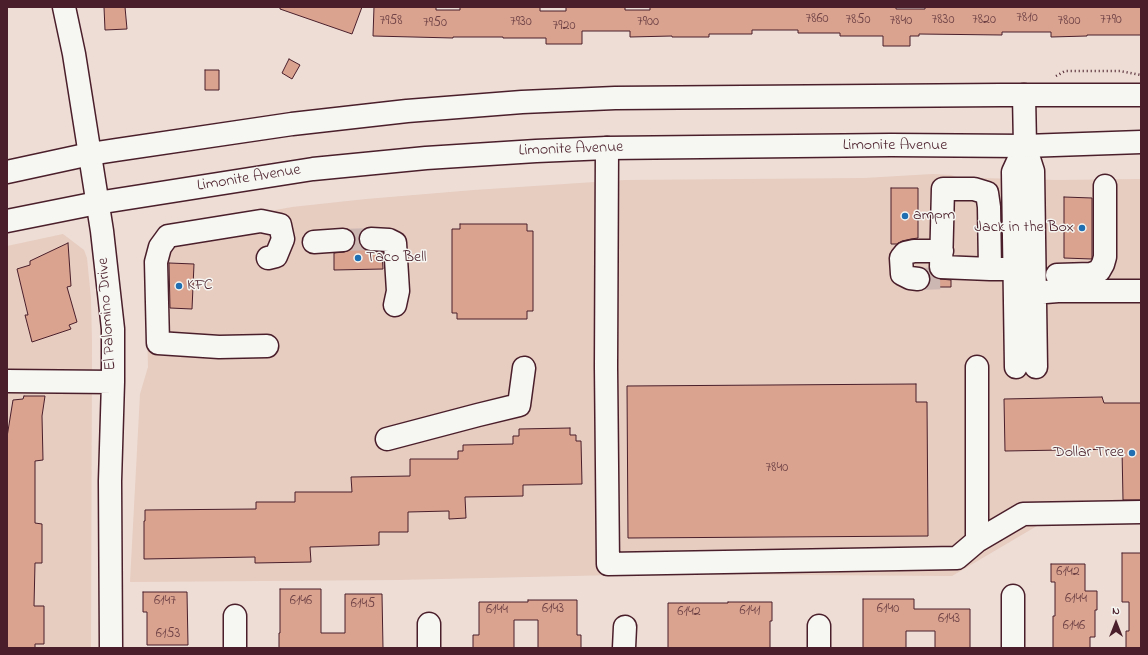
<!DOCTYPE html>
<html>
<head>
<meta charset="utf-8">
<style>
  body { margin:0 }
  #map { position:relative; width:1148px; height:655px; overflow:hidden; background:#edddd5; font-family:"Indie Flower",sans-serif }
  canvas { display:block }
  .frame { position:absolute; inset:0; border:8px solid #4a1f2b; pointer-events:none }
  .north { position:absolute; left:1096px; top:603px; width:40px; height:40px; -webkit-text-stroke:3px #f6f6f2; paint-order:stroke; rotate:0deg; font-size:11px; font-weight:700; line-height:16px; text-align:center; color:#4a1f2b }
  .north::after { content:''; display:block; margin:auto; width:14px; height:18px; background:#4a1f2b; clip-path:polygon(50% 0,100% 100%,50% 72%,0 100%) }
</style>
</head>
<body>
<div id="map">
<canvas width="1148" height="655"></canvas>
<div class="frame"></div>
<div class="north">N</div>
</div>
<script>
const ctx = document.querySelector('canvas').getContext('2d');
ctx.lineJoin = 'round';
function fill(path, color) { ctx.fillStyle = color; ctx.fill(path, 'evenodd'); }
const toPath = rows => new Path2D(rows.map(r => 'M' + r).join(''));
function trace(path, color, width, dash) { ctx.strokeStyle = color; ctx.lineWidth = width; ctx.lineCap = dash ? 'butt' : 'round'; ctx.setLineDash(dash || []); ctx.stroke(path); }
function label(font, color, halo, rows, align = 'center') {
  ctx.font = font + ' "Indie Flower",sans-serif'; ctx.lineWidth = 3; ctx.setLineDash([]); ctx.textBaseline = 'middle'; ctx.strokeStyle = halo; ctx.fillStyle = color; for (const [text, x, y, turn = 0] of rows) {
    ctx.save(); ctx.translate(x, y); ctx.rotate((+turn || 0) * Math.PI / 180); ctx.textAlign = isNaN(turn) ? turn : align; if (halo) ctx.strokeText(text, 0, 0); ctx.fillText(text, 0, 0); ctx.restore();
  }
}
fill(toPath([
  [933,174,951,175,957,177,981,178,1057,180,1141,179,1141,522,1042,523,952,576,659,574,397,580,130,582,140,394,148,367,145,256,149,244,161,231,292,207,366,199,474,190,625,180,864,178],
  [63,234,84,250,87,258,91,299,92,342,91,648,7,648,7,246]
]), '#e7ccc0');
const building = toPath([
  [104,7,125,7,127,29,105,30,104,7],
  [280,7,362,7,352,34,280,9,280,7],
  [374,7,436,7,436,10,460,10,460,7,540,7,540,11,566,11,566,7,625,7,625,10,650,10,650,7,896,7,896,9,925,9,925,7,1141,7,1141,35,1087,35,1087,36,1051,37,1051,32,1002,32,1002,35,919,34,919,36,910,36,910,46,883,46,883,36,840,36,840,33,798,33,798,30,752,30,752,34,709,34,709,37,672,37,672,36,630,37,630,31,582,31,582,44,546,44,546,38,503,38,503,37,453,37,453,38,373,36,374,7],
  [289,59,300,65,292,79,282,73,289,59],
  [205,70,219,70,219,90,205,90,205,70],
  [891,188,918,188,918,238,911,239,902,241,897,244,891,244,891,188],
  [1064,197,1092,198,1092,259,1064,258,1064,197],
  [460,224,527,224,527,231,533,231,533,311,527,311,527,319,457,319,457,313,452,313,452,229,460,229,460,224],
  [361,231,359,239,360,244,364,249,370,251,382,252,383,269,334,270,334,253,344,252,350,250,354,246,355,240,354,233,352,232,361,231],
  [68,243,71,286,67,287,77,322,69,325,71,329,32,342,25,315,28,315,17,269,30,265,30,261,68,243],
  [169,263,194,264,192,309,170,308,169,263],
  [928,272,930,272,935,278,940,279,951,280,951,287,928,287,930,280,930,275,928,272],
  [916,384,916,402,927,402,928,536,628,538,627,386,916,384],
  [24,396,45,396,42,416,43,460,35,461,35,523,42,524,42,563,35,563,34,606,44,606,44,644,35,644,35,648,7,648,7,437,13,400,23,399,24,396],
  [1102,397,1104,403,1141,403,1141,500,1123,500,1122,449,1005,451,1004,399,1102,397],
  [570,428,570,435,576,435,576,441,581,441,582,484,523,485,523,496,465,497,466,518,449,519,449,511,408,512,408,532,379,532,379,545,310,547,311,562,255,563,255,557,144,559,144,521,145,521,145,510,256,509,256,502,295,502,295,492,352,492,351,477,410,476,410,459,458,459,458,451,463,451,463,445,513,444,513,436,519,436,519,429,570,428],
  [1122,553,1141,553,1141,648,1126,648,1126,631,1129,631,1129,602,1122,602,1122,553],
  [1051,564,1085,564,1085,591,1097,591,1097,610,1095,610,1095,637,1090,637,1090,648,1053,648,1053,616,1055,616,1055,582,1051,582,1051,564],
  [280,589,321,589,321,633,345,633,345,594,382,594,383,648,279,648,279,633,280,633,280,589],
  [143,592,187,592,188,645,147,645,147,612,143,612,143,592],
  [863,599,914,599,914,609,970,609,970,648,935,648,935,631,906,631,906,648,863,648,863,599],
  [528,600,577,600,577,635,581,635,581,648,538,648,538,620,514,620,514,648,473,648,473,635,479,635,479,602,528,602,528,600],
  [728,602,772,602,772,621,770,621,770,648,668,648,668,603,728,603,728,602]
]);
fill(building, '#d9a390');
trace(building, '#4a1f2b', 1);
trace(toPath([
  [343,240,371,239],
  [918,279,951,278]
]), '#ccb7b3', 22, [22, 11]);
const minor = toPath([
  [64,7,74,54,102,231,113,329,113,382,110,481,111,648],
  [1024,95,1025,146,1033,171,1036,367],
  [607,148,606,367,608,564,957,558,977,541,977,367],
  [371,239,389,240,395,243,398,291,395,305],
  [314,242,343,240],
  [990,269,941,267,943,189,974,189,987,193,989,207,990,269,1014,269],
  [1057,275,1091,274,1099,271,1103,264,1105,257,1105,186],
  [918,279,910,278,902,274,901,258,905,253,914,251,942,251],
  [1020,294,1058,291,1141,291],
  [267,346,219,347,158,343,156,262,160,247,168,236,261,221,280,225,283,239,276,256,268,258],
  [1016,367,1013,172,1025,146],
  [7,381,113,382],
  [387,439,478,415,519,405,524,368],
  [977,541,1023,514,1141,512],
  [1013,596,1013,648],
  [235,616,235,648],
  [429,624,429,648],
  [624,648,625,627],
  [819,648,819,626]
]);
const major = toPath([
  [7,172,90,154,116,150,292,124,407,111,522,102,615,98,1001,95,1141,95],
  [7,221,97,203,313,169,426,158,536,151,607,148,891,145,1025,146,1141,142]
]);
trace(minor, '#4a1f2b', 25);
trace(major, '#4a1f2b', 25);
trace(toPath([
  [1056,76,1065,71,1120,71,1141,75]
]), '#4a1f2b', 2.5, [1, 3]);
trace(minor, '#f6f6f2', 22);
trace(major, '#f6f6f2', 22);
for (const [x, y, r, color] of [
  [905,216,4,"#1f6fb2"],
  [1082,228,4,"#1f6fb2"],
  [358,258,4,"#1f6fb2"],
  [179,286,4,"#1f6fb2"],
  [1132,453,4,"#1f6fb2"]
]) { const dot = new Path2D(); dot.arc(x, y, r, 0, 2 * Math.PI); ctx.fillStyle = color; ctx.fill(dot); trace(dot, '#f6f6f2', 1.5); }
label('14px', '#6e4044', null, [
  ["7810",1027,19],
  ["7860",817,20],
  ["7850",858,21],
  ["7830",943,21],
  ["7820",984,21],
  ["7790",1111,21],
  ["7958",391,22],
  ["7840",901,22],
  ["7800",1069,22],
  ["7930",521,23],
  ["7900",648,23],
  ["7950",435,24],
  ["7920",564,27],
  ["7840",777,469],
  ["6142",1068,573],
  ["6144",1076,600],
  ["6147",165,602],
  ["6146",301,602],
  ["6145",363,605],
  ["6143",553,610],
  ["6140",888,610],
  ["6144",497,611],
  ["6141",750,612],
  ["6142",689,613],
  ["6143",949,620],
  ["6146",1074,627],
  ["6153",168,635]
]);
label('16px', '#4a1f2b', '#f6f6f2', [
  ["Limonite Avenue",895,146],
  ["Limonite Avenue",571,150,-2],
  ["Limonite Avenue",249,179,-9],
  ["El Palomino Drive",108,314,-94]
]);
label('16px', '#4a1f2b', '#f6f6f2', [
  ["ampm",913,216],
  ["Jack in the Box",1074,228,"right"],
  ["Taco Bell",366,258],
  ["KFC",187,286],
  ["Dollar Tree",1124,453,"right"]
], 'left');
</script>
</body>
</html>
